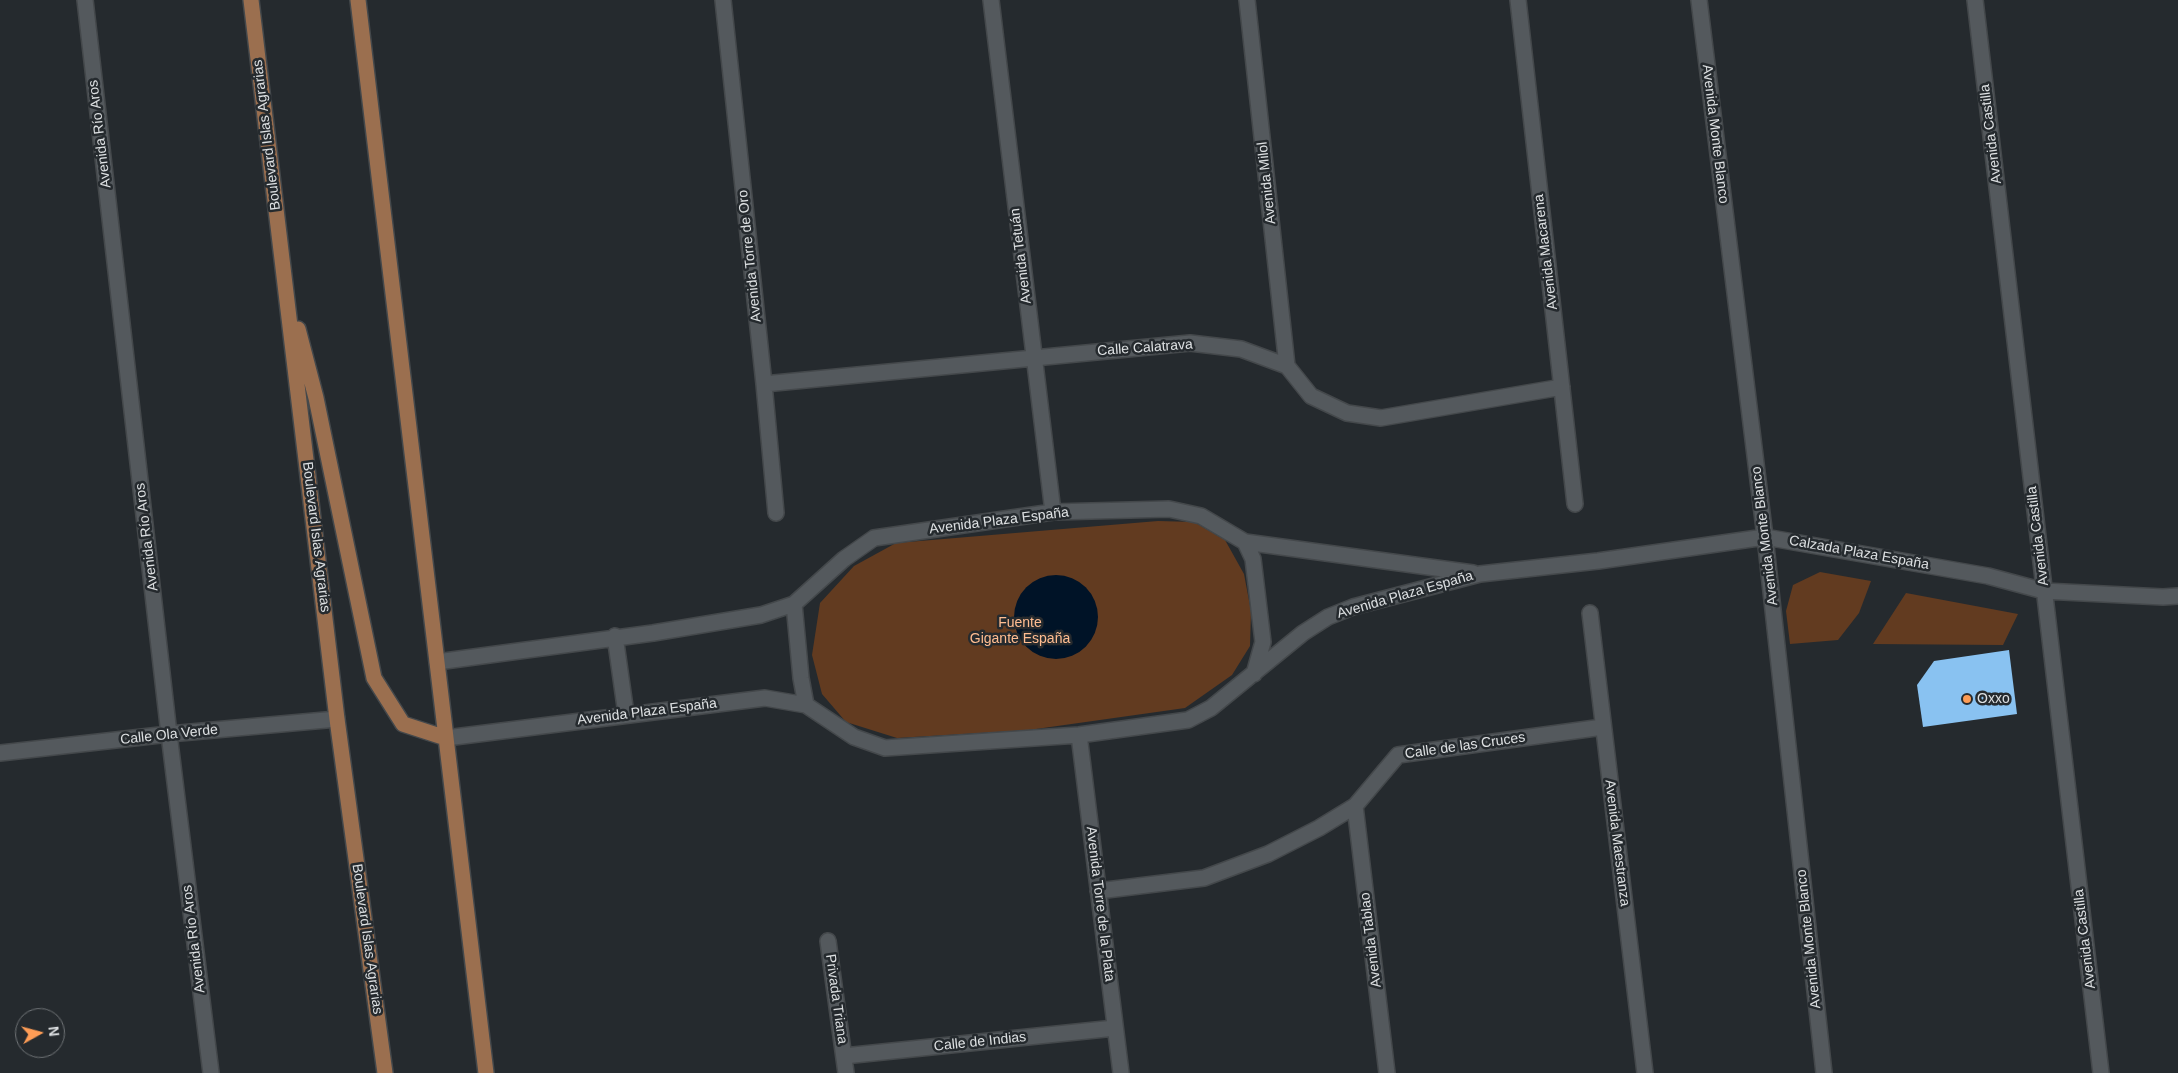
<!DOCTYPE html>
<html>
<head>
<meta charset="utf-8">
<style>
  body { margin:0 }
  #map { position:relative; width:2178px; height:1073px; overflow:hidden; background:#252a2e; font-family:Arial,sans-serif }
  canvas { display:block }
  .north { position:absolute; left:15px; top:1008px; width:50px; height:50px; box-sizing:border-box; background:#252a2e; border:1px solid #6f7376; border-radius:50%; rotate:83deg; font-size:14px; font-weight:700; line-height:20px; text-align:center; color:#dde0e2 }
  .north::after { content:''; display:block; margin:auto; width:18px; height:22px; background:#fd9c56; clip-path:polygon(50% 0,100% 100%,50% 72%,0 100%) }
</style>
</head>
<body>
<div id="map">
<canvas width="2178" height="1073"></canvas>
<div class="north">N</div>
</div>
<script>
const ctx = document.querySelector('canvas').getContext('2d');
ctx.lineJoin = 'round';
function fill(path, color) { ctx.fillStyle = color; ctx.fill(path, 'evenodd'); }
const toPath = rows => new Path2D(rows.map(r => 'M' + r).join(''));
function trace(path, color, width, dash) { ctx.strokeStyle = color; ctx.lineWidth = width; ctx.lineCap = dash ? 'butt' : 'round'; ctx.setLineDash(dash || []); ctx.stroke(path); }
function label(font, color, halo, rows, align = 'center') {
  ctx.font = font + ' Arial,sans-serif'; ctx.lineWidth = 5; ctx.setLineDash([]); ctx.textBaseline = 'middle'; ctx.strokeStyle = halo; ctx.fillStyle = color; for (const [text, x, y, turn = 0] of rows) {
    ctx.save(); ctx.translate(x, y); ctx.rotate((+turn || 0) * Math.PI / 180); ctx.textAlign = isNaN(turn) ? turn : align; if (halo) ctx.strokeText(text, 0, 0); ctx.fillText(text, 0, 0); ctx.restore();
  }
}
fill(toPath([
  [1158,521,1194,522,1225,540,1244,574,1251,611,1250,646,1232,675,1185,708,1029,730,897,738,846,722,822,694,812,655,820,603,854,566,896,543],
  [1820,572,1871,581,1859,613,1838,640,1790,644,1786,611,1793,585],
  [1906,593,2018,614,2003,645,1873,644]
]), '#623b20');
fill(toPath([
  '1014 617a42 42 0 1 1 84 0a42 42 0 1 1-84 0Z'
]), '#001327');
fill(toPath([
  [2009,650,2017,714,1923,727,1917,685,1934,661]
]), '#89c2f1');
const minor = toPath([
  [85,0,169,734,211,1073],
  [723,0,764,384,776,513],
  [991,0,1053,512],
  [1247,0,1287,366],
  [1518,0,1575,504],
  [1699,0,1765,537,1824,1073],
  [1975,0,2101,1073],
  [764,384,1190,343,1241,349,1287,366,1311,396,1347,413,1381,418,1562,387],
  [1245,542,1253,559,1263,642,1254,674],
  [794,604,801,678,806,705],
  [1590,613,1645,1073],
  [615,636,626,714],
  [437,662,653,633,761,615,794,604,844,559,874,538,1053,512,1169,509,1201,516,1245,542,1473,573],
  [1079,735,1121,1073],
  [446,738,765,698,806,705,854,737,885,748,1079,735,1188,720,1211,708,1303,633,1328,617,1353,607,1480,574,1598,561,1765,537,1988,576,2044,591,2163,597,2178,596],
  [0,753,169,734,337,719],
  [1355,806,1387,1073],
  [1098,891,1204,878,1268,854,1319,828,1355,806,1398,755,1603,727],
  [828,941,846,1073],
  [844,1056,1115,1028]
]);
const primary = toPath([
  [251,0,337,719,385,1073],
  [358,0,486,1073],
  [298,329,316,398,374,678,403,724,446,738]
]);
trace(minor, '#44484b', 18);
trace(primary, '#44484b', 18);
trace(minor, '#54595d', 15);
trace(primary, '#9b6f4f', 15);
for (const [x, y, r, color] of [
  [1967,699,5,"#fd9c56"]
]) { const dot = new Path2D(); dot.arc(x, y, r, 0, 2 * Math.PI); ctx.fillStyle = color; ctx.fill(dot); trace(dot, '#252a2e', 2); }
label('14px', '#dde0e2', '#252a2e', [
  ["Avenida Río Aros",100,134,-97],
  ["Avenida Monte Blanco",1715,134,83],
  ["Avenida Castilla",1991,134,-97],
  ["Boulevard Islas Agrarias",267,135,-97],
  ["Avenida Milol",1267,183,-96],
  ["Avenida Macarena",1546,252,-97],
  ["Avenida Torre de Oro",750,256,-96],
  ["Avenida Tetuán",1021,256,-97],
  ["Calle Calatrava",1145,348,-4],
  ["Avenida Plaza España",999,521,-7],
  ["Avenida Monte Blanco",1765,536,-97],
  ["Avenida Castilla",2038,536,-97],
  ["Avenida Río Aros",147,537,-97],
  ["Boulevard Islas Agrarias",316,537,83],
  ["Calzada Plaza España",1859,553,10],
  ["Avenida Plaza España",1405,595,-16],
  ["Avenida Plaza España",647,712,-7],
  ["Calle Ola Verde",169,735,-6],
  ["Calle de las Cruces",1465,746,-8],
  ["Avenida Maestranza",1617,843,83],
  ["Avenida Torre de la Plata",1100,904,83],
  ["Avenida Río Aros",194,939,-97],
  ["Boulevard Islas Agrarias",367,939,82],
  ["Avenida Monte Blanco",1809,939,-96],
  ["Avenida Castilla",2085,939,-97],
  ["Avenida Tablao",1371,940,-97],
  ["Privada Triana",836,999,82],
  ["Calle de Indias",980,1042,-6]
]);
label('14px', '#ffbd91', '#252a2e', [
  ["Fuente",1020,623],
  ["Gigante España",1020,639]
]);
label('14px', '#dde0e2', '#252a2e', [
  ["Oxxo",1977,699]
], 'left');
</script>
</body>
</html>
